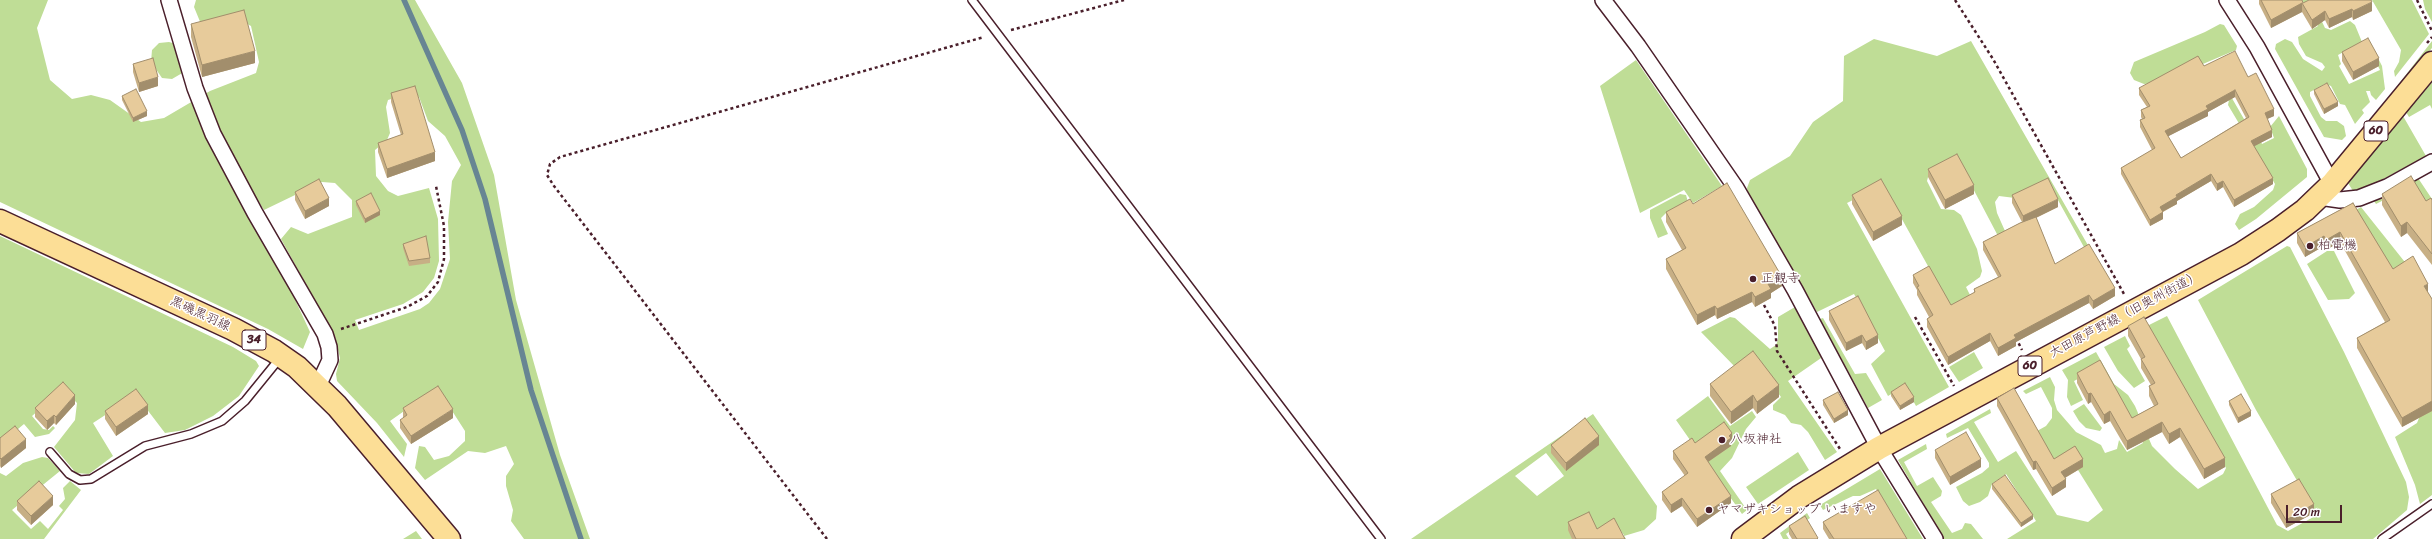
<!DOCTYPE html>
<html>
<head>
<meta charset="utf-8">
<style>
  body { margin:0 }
  #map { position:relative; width:2432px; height:539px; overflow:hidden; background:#fff; font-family:Sriracha,sans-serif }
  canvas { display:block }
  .scale { position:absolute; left:2286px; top:505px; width:56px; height:18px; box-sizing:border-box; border:2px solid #4a1f2b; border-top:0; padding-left:5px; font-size:12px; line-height:14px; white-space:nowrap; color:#4a1f2b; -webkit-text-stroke:3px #fff; paint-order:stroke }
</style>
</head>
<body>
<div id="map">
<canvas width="2432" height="539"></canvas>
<div class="scale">20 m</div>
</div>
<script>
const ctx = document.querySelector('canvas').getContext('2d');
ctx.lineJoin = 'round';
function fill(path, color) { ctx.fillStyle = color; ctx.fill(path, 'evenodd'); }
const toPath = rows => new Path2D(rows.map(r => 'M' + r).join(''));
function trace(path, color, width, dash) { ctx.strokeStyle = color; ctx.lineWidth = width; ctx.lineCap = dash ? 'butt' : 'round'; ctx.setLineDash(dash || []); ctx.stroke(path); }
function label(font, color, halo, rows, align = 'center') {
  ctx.font = font + ' Sriracha,"Klee One",sans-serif'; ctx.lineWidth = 3; ctx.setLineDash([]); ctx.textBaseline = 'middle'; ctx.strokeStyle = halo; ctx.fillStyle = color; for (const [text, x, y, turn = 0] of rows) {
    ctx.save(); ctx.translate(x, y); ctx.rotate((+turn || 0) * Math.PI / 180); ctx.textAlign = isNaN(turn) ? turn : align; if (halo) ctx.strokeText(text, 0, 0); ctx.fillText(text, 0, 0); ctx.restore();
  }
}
fill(toPath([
  [0,0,48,0,37,28,50,80,72,99,91,95,110,100,141,122,164,118,210,91,256,73,259,62,251,26,240,20,201,24,194,7,196,0,415,0,462,83,494,175,516,300,560,455,590,539,524,539,511,521,513,510,506,486,506,476,514,464,506,446,485,453,468,451,425,480,415,468,419,446,425,447,434,460,449,456,465,441,465,431,438,389,434,390,390,421,407,444,404,457,377,423,337,381,336,374,340,358,335,337,281,239,291,227,308,234,352,217,352,200,335,183,322,182,264,210,225,148,310,332,303,349,268,329,0,202],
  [414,92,419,97,428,121,445,136,461,165,452,181,448,222,450,259,440,289,429,303,420,309,359,330,355,320,403,304,423,292,434,278,439,261,438,219,429,188,398,196,388,191,376,176,375,150,387,140,390,133,386,107,388,100],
  [2302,0,2321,0,2315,7,2325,28,2331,30,2350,21,2355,25,2362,42,2338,55,2341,64,2339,66,2349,84,2380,70,2367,44,2370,42,2382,66,2385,89,2376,100,2371,95,2370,91,2366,91,2370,102,2362,110,2364,113,2355,124,2345,105,2340,104,2331,86,2325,84,2310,92,2310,96,2321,117,2326,121,2337,121,2344,126,2346,136,2342,140,2324,137,2275,49,2276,44,2285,39,2292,42,2303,59,2322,71,2325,67,2322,63,2306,56,2299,44,2298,37,2318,26],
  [2372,0,2412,0,2429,34,2395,77,2394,71,2399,62,2401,50],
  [2423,0,2432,0,2432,22,2425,9],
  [2220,24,2224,25,2237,46,2236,50,2158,83,2144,84,2134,80,2130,73,2134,62,2205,32],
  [1874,39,1937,56,1971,41,2089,247,2085,249,2048,182,2015,198,1999,196,1995,202,1997,213,2005,231,1998,236,1958,160,1929,173,1927,181,1941,209,1954,210,1961,215,1977,249,1982,271,1980,277,1966,287,1978,311,1959,322,1883,185,1847,203,1949,387,1916,406,1905,386,1888,396,1871,364,1885,351,1854,294,1817,312,1802,286,1794,277,1749,200,1747,188,1750,180,1790,156,1813,122,1843,101,1844,56],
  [2432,41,2432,48,2400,86,2398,85],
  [169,42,176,44,184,72,172,79,162,78,151,62,152,50,159,43],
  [1636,60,1722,186,1693,203,1684,190,1640,213,1600,86],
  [2218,74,2248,126,2255,129,2262,144,2274,138,2270,127,2279,116,2307,169,2307,177,2256,219,2239,230,2235,224,2240,214,2254,207,2273,190,2275,184,2228,105,2229,100],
  [2432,82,2432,109,2430,105,2409,117,2406,112],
  [2403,116,2426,156,2361,191,2353,191,2348,183,2348,178],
  [2418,178,2432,199,2432,208,2411,186,2376,204,2374,201],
  [1680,194,1686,195,1688,202,1668,211,1661,218,1668,234,1658,238,1650,218,1650,210],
  [2361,207,2408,266,2396,274,2354,211],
  [0,236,233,347,256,361,259,366,239,396,213,416,185,430,165,433,136,395,93,423,113,456,89,474,76,473,54,447,75,420,77,403,63,389,32,416,43,429,49,430,53,426,55,428,49,434,35,437,24,424,0,444],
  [2287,246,2290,247,2344,352,2406,482,2409,497,2407,510,2373,539,2007,539,2036,521,2006,474,1992,484,1988,496,1980,502,1969,506,1963,501,1956,487,1982,473,1989,467,1989,463,1968,428,1947,438,1946,434,1990,409,1991,413,1974,422,1998,462,2016,451,2057,515,2088,522,2103,510,2078,470,2082,467,2054,464,2037,431,2046,426,2052,418,2052,408,2041,387,2026,394,2023,391,2050,377,2055,387,2054,400,2057,410,2076,432,2101,445,2105,453,2117,449,2119,440,2127,452,2143,443,2101,367,2074,381,2083,400,2071,406,2067,397,2068,380,2062,370,2096,352,2114,384,2128,395,2135,406,2152,446,2175,469,2198,489,2223,474,2226,468,2147,326,2167,316,2277,525,2288,531,2317,515,2256,410,2198,300],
  [2327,251,2334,251,2355,293,2349,299,2328,300,2307,264],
  [1795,307,1799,310,1824,356,1788,381,1837,452,1825,460,1808,432,1801,425,1791,423,1785,415,1773,410,1773,405,1781,397,1775,389,1738,370,1701,332,1730,317,1735,318,1770,349,1776,345,1778,340,1778,317],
  [1823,318,1855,374,1866,373,1882,400,1868,408,1820,319],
  [2125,336,2130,346,2127,349,2145,381,2134,388,2118,371,2104,347],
  [1974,352,1983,368,1959,382,1949,367],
  [2432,386,2432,495,2420,504,2415,485,2395,437,2417,423],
  [1708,396,1730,426,1752,411,1756,417,1746,429,1732,458,1720,471,1747,510,1742,514,1676,420],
  [2084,404,2102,428,2100,431,2086,428,2079,421,2073,411],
  [1593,414,1657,506,1656,519,1644,530,1624,536,1626,539,1623,539,1624,535,1616,525,1587,539,1411,539],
  [1546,453,1564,476,1537,496,1515,476],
  [1926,444,1927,449,1904,462,1917,486,1933,477,1942,491,1941,496,1931,502,1952,533,1962,529,1965,523,1971,524,1983,539,1944,539,1898,460],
  [1798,452,1809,470,1758,504,1746,487],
  [42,457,48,458,60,471,12,510,31,529,40,521,48,529,63,510,59,506,65,499,63,488,70,481,81,490,44,539,0,539,0,473,6,476,23,463],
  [1880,469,1923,539,1901,539,1876,489,1860,496,1853,496,1823,510,1820,505],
  [1807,513,1810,518,1786,534,1789,539,1783,539,1780,533],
  [416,531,422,539,403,539]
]), '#bfdd96');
trace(toPath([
  [404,0,462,130,485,199,531,390,581,539]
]), '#678593', 5.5);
const lane = toPath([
  [972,0,1381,539],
  [50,452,69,474,80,480,91,479,145,446,191,434,222,421,245,401,280,358],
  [2382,539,2432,504]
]);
const street = toPath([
  [169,0,195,88,213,134,255,213,325,334,329,347,330,360,318,386],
  [1603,0,1638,46,1736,188,1795,290,1879,448,1935,539],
  [2227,0,2257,47,2332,184],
  [2319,197,2340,200,2359,198,2387,187,2432,162]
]);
const primary = toPath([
  [0,221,233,329,274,351,297,367,337,406,449,539],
  [1743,539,1799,497,1879,448,2241,254,2278,230,2305,210,2332,184,2432,63]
]);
trace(lane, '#4a1f2b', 10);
trace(street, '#4a1f2b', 18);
trace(primary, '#4a1f2b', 25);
trace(toPath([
  [1955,0,1993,59,2124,294],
  [2417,0,2432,31],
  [1011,30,1124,0],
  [2427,43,2432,37],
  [1764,305,1775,326,1777,351,1840,449],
  [1915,317,1954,386],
  [341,329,407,307,427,296,438,282,444,259,444,226,436,186],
  [2016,338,2022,350],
  [827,539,554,186,547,175,550,164,560,157,984,37]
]), '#4a1f2b', 2.5, [3, 3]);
trace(lane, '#fff', 7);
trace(street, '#fff', 15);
trace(primary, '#fcde96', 22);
fill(toPath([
  [2259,0,2302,0,2303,3,2372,11,2353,20,2352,17,2329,28,2325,20,2312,29,2302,12,2271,28,2259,4],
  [191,24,255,63,202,77,191,37],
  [2342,52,2379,66,2353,80,2342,61],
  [133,64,158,86,139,92,133,72],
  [2204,66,2248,77,2274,116,2267,119,2272,137,2254,146,2273,184,2234,207,2223,187,2217,191,2211,181,2177,201,2177,204,2163,212,2163,219,2150,226,2121,174,2121,168,2152,150,2140,127,2140,120,2142,119,2141,117,2141,110,2147,107,2139,95,2139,88],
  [2235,97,2246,118,2181,158,2168,136,2208,116,2208,112],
  [2314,90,2338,106,2324,114,2314,94],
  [391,93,435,161,387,178,378,152,378,143,401,135,391,102],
  [122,96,147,116,133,122,122,100],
  [1928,169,1974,194,1945,209,1928,177],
  [295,192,329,206,305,219,295,200],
  [2382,194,2426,201,2432,200,2432,265,2407,233,2401,237,2382,205],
  [1852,195,1902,225,1873,241,1852,204],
  [2012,195,2058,207,2036,218,2055,264,2115,296,2093,309,2089,303,2016,342,2016,346,1998,356,1990,341,1948,365,1927,327,1927,319,1929,317,1917,295,1917,290,1913,283,1913,275,1951,305,1974,293,1974,289,1998,277,1983,250,1983,242,2022,222,2012,203],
  [356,201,380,215,365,223,356,205],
  [2353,203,2393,269,2428,293,2432,299,2432,411,2402,427,2357,348,2357,338,2385,322,2340,242,2326,250,2324,246,2305,257,2297,243,2297,233],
  [1693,204,1782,286,1771,293,1771,298,1755,307,1752,302,1717,319,1715,315,1697,325,1666,269,1666,259,1682,250,1666,222,1666,212],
  [403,244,430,258,430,263,409,266,403,248],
  [1829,311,1878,343,1866,350,1862,343,1846,351,1829,320],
  [2128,326,2225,467,2204,479,2180,437,2169,444,2162,432,2127,450,2110,421,2104,424,2091,402,2088,404,2077,383,2077,373,2132,418,2154,406,2149,396,2149,386,2151,385,2141,368,2141,359,2128,336],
  [1710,384,1779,397,1757,414,1753,408,1731,424,1710,396],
  [1891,392,1914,402,1900,410,1891,396],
  [1997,398,2054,459,2083,467,2065,478,2066,487,2052,496,2036,469,2033,470,1997,406],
  [1823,400,1848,415,1834,423,1823,405],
  [2229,401,2251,416,2238,423,2229,405],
  [75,404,56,425,54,423,47,430,35,417,35,408],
  [403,408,453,418,411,444,400,428,400,420,404,418,403,417],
  [105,411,148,414,116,436,105,419],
  [0,438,26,448,1,468,0,466],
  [1732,441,1731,442,1731,446,1708,462,1731,503,1697,527,1682,506,1671,513,1662,500,1662,492,1685,476,1673,459,1673,451,1695,443],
  [1551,445,1599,445,1566,471,1551,453],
  [1935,450,1981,467,1950,485,1935,458],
  [1992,484,2033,519,2021,527,1992,489],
  [2271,494,2314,513,2286,528,2271,503],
  [17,501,53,505,31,525,17,510],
  [1568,522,1623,536,1625,539,1572,539,1568,530],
  [1823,522,1907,539,1829,539,1823,529],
  [1789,526,1818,539,1792,539,1789,534]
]), '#c7af85');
fill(toPath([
  [2372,2,2372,11,2353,20,2353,11],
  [2302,3,2302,12,2271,28,2271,20],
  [2352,9,2352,17,2329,28,2329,19],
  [2325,11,2325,20,2312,29,2312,20],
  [255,51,255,63,202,77,202,65],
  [2379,58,2379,66,2353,80,2353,72],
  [158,77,158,86,139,92,139,83],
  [2235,90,2235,97,2208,112,2208,116,2165,138,2165,131,2206,106],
  [2338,102,2338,106,2324,114,2324,109],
  [2274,109,2274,116,2265,120,2265,113],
  [147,111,147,116,133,122,133,118],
  [2272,130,2272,137,2251,148,2251,141],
  [435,152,435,161,387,178,387,169],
  [2211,174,2211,181,2177,201,2177,204,2160,213,2160,207,2176,195],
  [2273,178,2273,184,2234,207,2234,200],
  [2223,181,2223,187,2217,191,2217,184],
  [1974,185,1974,194,1945,209,1945,200],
  [329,198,329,206,305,219,305,211],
  [2058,199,2058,207,2023,224,2023,216],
  [380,211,380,215,365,223,365,219],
  [2163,212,2163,219,2150,226,2150,220],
  [1902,216,1902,225,1873,241,1873,232],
  [2407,222,2407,233,2401,237,2401,226],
  [2340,232,2340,242,2326,250,2326,240],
  [2324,236,2324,246,2305,257,2305,247],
  [1782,277,1782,286,1771,293,1771,298,1755,307,1755,297,1768,284],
  [2428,284,2428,294,2424,286],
  [2115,288,2115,296,2093,309,2093,301],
  [1752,292,1752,302,1717,319,1717,309],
  [2089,295,2089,303,2016,342,2016,346,1998,356,1998,348,2014,335],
  [1715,306,1715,315,1697,325,1697,315],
  [1990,333,1990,341,1948,365,1948,357],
  [1862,335,1862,343,1846,351,1846,343],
  [1878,335,1878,343,1866,350,1866,342],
  [1779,385,1779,397,1757,414,1757,402],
  [2091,393,2091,402,2088,404,2088,394],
  [75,395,75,404,56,425,56,417],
  [1753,395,1753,408,1731,424,1731,412],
  [1914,397,1914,402,1900,410,1900,406],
  [2432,401,2432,411,2402,427,2402,418],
  [148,405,148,414,116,436,116,427],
  [453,409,453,418,411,444,411,436],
  [1848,410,1848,415,1834,423,1834,419],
  [2110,411,2110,421,2104,424,2104,415],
  [2251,411,2251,416,2238,423,2238,418],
  [54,415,54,423,47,430,47,421],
  [2162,422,2162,432,2127,450,2127,441],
  [2180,428,2180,437,2169,444,2169,434],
  [1732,433,1732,441,1731,442,1731,446,1705,464,1705,457],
  [1599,436,1599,445,1566,471,1566,463],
  [26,439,26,448,1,468,1,459],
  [2225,458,2225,467,2204,479,2204,469],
  [1981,459,1981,467,1950,485,1950,477],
  [2083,459,2083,467,2061,480,2061,472],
  [2036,461,2036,469,2033,470,2033,462],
  [2066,479,2066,487,2052,496,2052,488],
  [53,496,53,505,31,525,31,516],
  [1731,496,1731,503,1697,527,1697,519],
  [1682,498,1682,506,1671,513,1671,505],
  [2314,504,2314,513,2286,528,2286,520],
  [2033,515,2033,519,2021,527,2021,523]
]), '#a28e6c');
const building = toPath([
  [2261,0,2302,0,2303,3,2309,0,2371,0,2372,2,2353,11,2352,9,2329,19,2325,11,2312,20,2302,3,2271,20,2261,0],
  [244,10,255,51,202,65,191,24,244,10],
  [2368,38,2379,58,2353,72,2342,52,2368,38],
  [2235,51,2248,77,2256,73,2274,109,2265,113,2272,130,2251,141,2273,178,2234,200,2223,181,2217,184,2211,174,2176,195,2177,197,2160,207,2163,212,2150,220,2121,168,2155,148,2140,120,2145,118,2141,110,2150,106,2139,88,2198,56,2204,66,2235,51],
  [2235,90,2249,117,2181,158,2165,131,2208,109,2206,106,2235,90],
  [153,58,158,77,139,83,133,64,153,58],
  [2327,83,2338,102,2324,109,2314,90,2327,83],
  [415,86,435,152,387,169,378,143,403,134,391,93,415,86],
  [136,89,147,111,133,118,122,96,136,89],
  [1957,154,1974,185,1945,200,1928,169,1957,154],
  [2411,176,2426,201,2431,198,2432,200,2432,254,2407,222,2401,226,2382,194,2411,176],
  [2048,178,2058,199,2023,216,2012,195,2048,178],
  [319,179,329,198,305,211,295,192,319,179],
  [1881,179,1902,216,1873,232,1852,195,1881,179],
  [1727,183,1782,277,1768,284,1771,289,1755,297,1752,292,1717,309,1715,306,1697,315,1666,259,1686,248,1666,212,1690,199,1693,204,1727,183],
  [371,193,380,211,365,219,356,201,371,193],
  [2353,203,2393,269,2413,256,2428,284,2424,286,2432,299,2432,401,2402,418,2357,338,2390,320,2340,232,2326,240,2324,236,2305,247,2297,233,2353,203],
  [2036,217,2055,264,2089,244,2115,288,2093,301,2089,295,2014,335,2016,338,1998,348,1990,333,1948,357,1927,319,1933,315,1917,287,1919,286,1913,275,1929,266,1951,305,1975,292,1974,289,2001,276,1983,242,2020,223,2036,217],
  [426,236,430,258,409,261,403,244,426,236],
  [1858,296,1878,335,1866,342,1862,335,1846,343,1829,311,1858,296],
  [2144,317,2225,458,2204,469,2180,428,2169,434,2162,422,2127,441,2110,411,2104,415,2091,393,2088,394,2077,373,2100,360,2132,418,2158,404,2149,386,2155,383,2141,359,2145,357,2128,326,2144,317],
  [1753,351,1779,385,1757,402,1753,395,1731,412,1710,384,1753,351],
  [63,382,75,395,56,417,54,415,47,421,35,408,63,382],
  [1905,383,1914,397,1900,406,1891,392,1905,383],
  [438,386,453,409,411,436,400,420,407,415,403,408,438,386],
  [2014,388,2054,459,2075,446,2083,459,2061,472,2066,479,2052,488,2036,461,2033,462,1997,398,2014,388],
  [136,389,148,405,116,427,105,411,136,389],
  [1838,392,1848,410,1834,419,1823,400,1838,392],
  [2241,394,2251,411,2238,418,2229,401,2241,394],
  [1585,418,1599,436,1566,463,1551,445,1585,418],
  [1724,422,1732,433,1729,436,1731,438,1705,457,1731,496,1697,519,1682,498,1671,505,1662,492,1688,473,1673,451,1692,438,1695,443,1724,422],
  [15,426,26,439,1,459,0,458,0,438,15,426],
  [1966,432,1981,459,1950,477,1935,450,1966,432],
  [2005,475,2033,515,2021,523,1992,484,2005,475],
  [2299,479,2314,504,2286,520,2271,494,2299,479],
  [39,481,53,496,31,516,17,501,39,481],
  [1878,490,1907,539,1834,539,1823,522,1878,490],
  [1589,512,1597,529,1614,518,1625,539,1576,539,1568,522,1589,512],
  [1805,516,1818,538,1817,539,1797,539,1789,526,1805,516]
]);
fill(building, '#e7cb9b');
trace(building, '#a28e6c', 1);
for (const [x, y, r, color] of [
  [2310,246,4,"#4a1f2b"],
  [1753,279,4,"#4a1f2b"],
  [1722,440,4,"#4a1f2b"],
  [1709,510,4,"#4a1f2b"]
]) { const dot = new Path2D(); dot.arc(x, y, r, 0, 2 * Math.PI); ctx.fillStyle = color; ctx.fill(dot); trace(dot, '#fff', 1.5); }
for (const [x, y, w] of [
  [2376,131,24],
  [254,340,24],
  [2030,366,24]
]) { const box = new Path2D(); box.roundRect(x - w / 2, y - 10, w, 20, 3); ctx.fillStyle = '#fff'; ctx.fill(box); trace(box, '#4a1f2b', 1); }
label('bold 12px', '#4a1f2b', null, [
  ["60",2376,131],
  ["34",254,340],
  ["60",2030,366]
]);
label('13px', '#4a1f2b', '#fff', [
  ["柏電機",2318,246],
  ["正観寺",1761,279],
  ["八坂神社",1730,440],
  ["ヤマザキショップ いますや",1717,510]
], 'left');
label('13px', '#4a1f2b', '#fff', [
  ["黒磯黒羽線",200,314,25],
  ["大田原芦野線（旧奥州街道）",2125,315,-28]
]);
</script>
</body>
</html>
